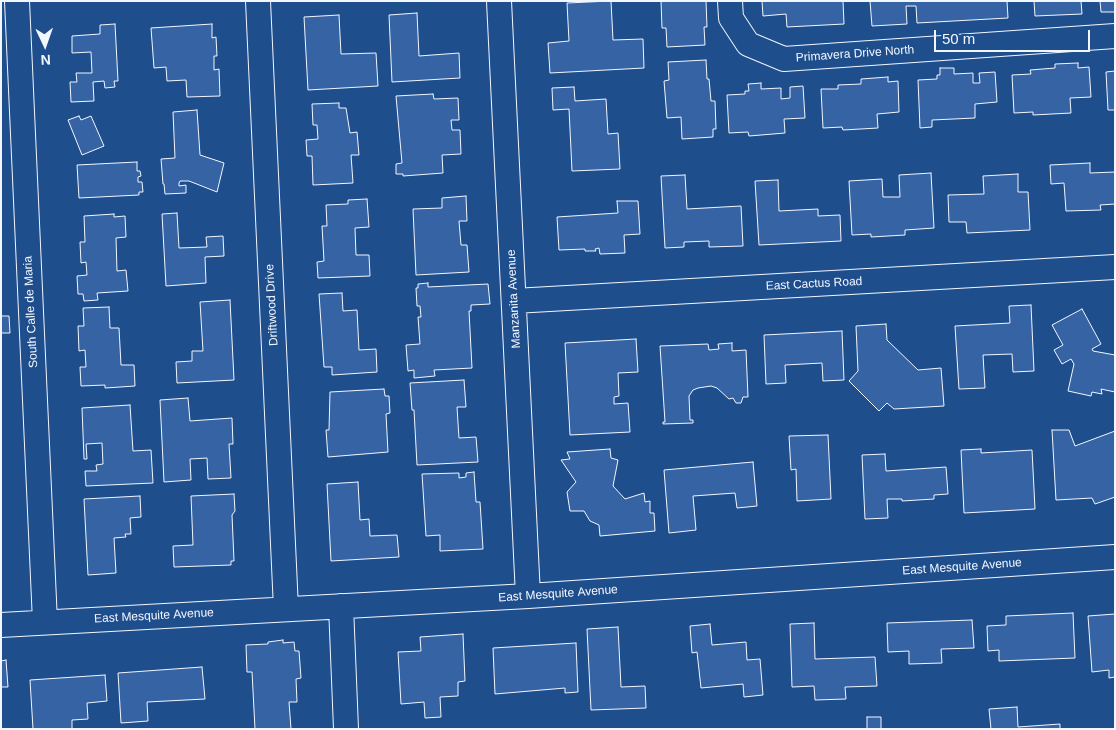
<!DOCTYPE html>
<html>
<head>
<meta charset="utf-8">
<style>
  body { margin:0 }
  #map { position:relative; width:1116px; height:730px; overflow:hidden; background:#1f4e8c; font-family:Arial,sans-serif }
  canvas { display:block }
  .frame { position:absolute; inset:0; border:2px solid #f2f6ff; pointer-events:none }
  .north { position:absolute; left:20px; top:20px; width:50px; height:50px; -webkit-text-stroke:4px #1f4e8c; paint-order:stroke; rotate:177deg; font-size:14px; font-weight:700; line-height:20px; text-align:center; color:#f2f6ff }
  .north::after { content:''; display:block; margin:auto; width:18px; height:22px; background:#f2f6ff; clip-path:polygon(50% 0,100% 100%,50% 72%,0 100%) }
  .scale { position:absolute; left:934px; top:30px; width:156px; height:22px; box-sizing:border-box; border:2px solid #f2f6ff; border-top:0; padding-left:6px; font-size:15px; line-height:18px; white-space:nowrap; color:#f2f6ff; -webkit-text-stroke:4px #1f4e8c; paint-order:stroke }
</style>
</head>
<body>
<div id="map">
<canvas width="1116" height="730"></canvas>
<div class="frame"></div>
<div class="north">N</div>
<div class="scale">50 m</div>
</div>
<script>
const ctx = document.querySelector('canvas').getContext('2d');
ctx.lineJoin = 'round';
function fill(path, color) { ctx.fillStyle = color; ctx.fill(path, 'evenodd'); }
const toPath = rows => new Path2D(rows.map(r => 'M' + r).join(''));
function trace(path, color, width, dash) { ctx.strokeStyle = color; ctx.lineWidth = width; ctx.lineCap = dash ? 'butt' : 'round'; ctx.setLineDash(dash || []); ctx.stroke(path); }
function label(font, color, halo, rows, align = 'center') {
  ctx.font = font + ' Arial,sans-serif'; ctx.lineWidth = 4; ctx.setLineDash([]); ctx.textBaseline = 'middle'; ctx.strokeStyle = halo; ctx.fillStyle = color; for (const [text, x, y, turn = 0] of rows) {
    ctx.save(); ctx.translate(x, y); ctx.rotate((+turn || 0) * Math.PI / 180); ctx.textAlign = isNaN(turn) ? turn : align; if (halo) ctx.strokeText(text, 0, 0); ctx.fillText(text, 0, 0); ctx.restore();
  }
}
const building = toPath([
  [611,1,613,40,643,39,644,68,550,73,548,43,569,41,567,3,611,1],
  [661,1,706,1,707,27,704,27,705,45,667,47,666,28,662,28,661,1],
  [762,1,843,1,844,24,787,27,786,14,763,16,762,1],
  [870,1,1007,1,1008,18,917,23,916,6,906,6,907,24,872,26,870,1],
  [1034,1,1081,1,1082,14,1035,16,1034,1],
  [1100,1,1115,1,1115,12,1101,12,1100,1],
  [417,13,419,56,459,53,460,78,392,82,389,15,417,13],
  [339,15,341,54,376,53,378,86,308,90,304,17,339,15],
  [115,24,118,81,114,81,115,87,105,88,104,81,93,82,94,101,71,102,70,82,77,82,76,73,92,73,91,52,72,53,72,36,100,34,100,25,115,24],
  [212,24,212,38,216,37,217,56,214,56,214,70,219,69,220,96,187,97,186,80,167,81,166,67,154,68,151,28,212,24],
  [706,60,707,79,709,79,711,101,715,101,716,129,713,129,713,137,682,139,681,117,667,118,664,81,669,80,668,62,706,60],
  [1078,63,1078,68,1089,67,1091,97,1070,98,1071,113,1033,115,1033,112,1014,113,1012,75,1031,74,1030,70,1055,68,1055,64,1078,63],
  [940,68,954,68,954,74,973,73,973,83,980,83,979,73,995,72,997,102,975,104,975,118,932,120,932,127,920,128,918,80,937,79,937,75,940,75,940,68],
  [1115,71,1115,110,1108,110,1106,72,1115,71],
  [888,77,888,82,898,81,899,112,877,114,878,128,843,130,842,127,823,128,821,89,838,89,838,85,861,84,861,79,888,77],
  [761,83,761,89,781,88,781,99,790,98,790,87,803,86,805,118,784,119,785,133,749,136,748,132,729,133,727,95,745,94,745,91,749,91,748,84,761,83],
  [574,87,575,101,606,99,608,134,618,133,620,169,572,171,569,109,553,110,552,88,574,87],
  [433,94,434,99,458,98,459,120,451,120,452,130,460,130,461,154,442,155,443,173,403,176,403,174,396,174,396,164,402,163,396,96,433,94],
  [339,103,339,108,346,108,350,133,357,132,359,155,351,155,353,183,313,185,312,156,307,156,306,140,318,139,317,125,313,125,312,104,339,103],
  [197,110,200,155,224,163,217,192,189,181,180,181,179,183,179,186,186,185,186,193,165,194,164,184,163,184,161,159,175,158,173,112,197,110],
  [79,116,81,120,91,116,104,146,82,155,68,120,79,116],
  [137,162,137,171,140,171,141,176,138,177,138,182,142,182,143,192,139,192,139,195,79,198,77,165,137,162],
  [1090,163,1090,173,1115,172,1115,204,1100,205,1101,210,1066,211,1064,183,1051,184,1050,165,1090,163],
  [931,173,934,228,905,230,905,235,871,237,871,234,852,235,849,181,882,179,883,197,900,197,899,175,931,173],
  [1018,174,1018,192,1028,192,1030,230,967,233,966,222,949,222,948,195,984,194,983,176,1018,174],
  [685,175,687,209,741,206,743,246,709,247,709,241,684,242,684,247,665,248,661,176,685,175],
  [778,180,779,211,818,209,818,216,840,215,841,241,759,245,755,181,778,180],
  [466,196,467,221,459,221,461,245,467,245,469,272,416,275,413,209,442,208,442,198,466,196],
  [367,199,369,227,355,228,356,255,369,255,370,276,318,278,317,262,324,261,322,226,327,226,326,205,348,204,348,200,367,199],
  [617,201,638,201,640,234,624,235,625,253,600,254,599,248,595,249,596,251,585,251,585,249,559,250,557,217,618,213,617,201],
  [177,213,179,248,207,247,206,237,223,236,224,256,205,257,206,283,166,286,162,214,177,213],
  [114,214,114,217,125,216,126,237,116,238,117,271,126,270,128,291,97,293,98,300,84,301,83,294,78,294,77,276,87,275,86,262,81,263,80,242,85,242,84,216,114,214],
  [428,283,428,287,488,284,490,304,471,305,471,311,469,311,472,368,434,370,435,376,414,378,414,370,408,371,406,345,420,344,418,317,421,317,420,306,417,306,416,288,418,288,418,284,428,283],
  [342,293,343,311,357,310,359,350,376,349,377,372,332,375,332,367,324,367,319,294,342,293],
  [230,300,234,380,177,383,176,362,192,361,192,351,203,351,200,302,230,300],
  [1031,305,1034,371,1013,372,1012,354,983,355,985,388,959,389,955,326,1010,323,1009,306,1031,305],
  [109,307,110,328,119,328,121,365,134,365,135,386,105,388,105,385,81,386,80,367,86,367,85,350,79,351,78,326,84,326,83,308,109,307],
  [1082,309,1101,344,1092,349,1093,351,1115,355,1115,392,1101,389,1102,394,1092,392,1091,396,1068,391,1074,364,1071,359,1062,364,1054,350,1063,345,1052,325,1082,309],
  [1,316,9,316,10,333,1,333,1,316],
  [886,324,887,340,918,370,941,368,944,406,894,409,887,403,879,411,849,381,858,371,856,326,886,324],
  [842,331,844,380,823,381,822,363,785,365,786,383,766,384,764,335,842,331],
  [636,339,638,372,618,373,619,396,614,397,614,404,628,403,630,432,570,435,565,343,636,339],
  [732,343,732,351,746,350,748,397,743,397,741,403,736,403,733,398,729,399,717,388,711,386,698,388,693,390,689,396,690,420,693,420,693,423,663,424,663,422,665,422,660,346,708,344,709,350,719,349,718,344,732,343],
  [464,380,466,407,457,407,459,438,476,437,478,462,417,465,414,410,412,410,410,383,464,380],
  [384,389,385,396,389,396,390,413,386,414,388,452,328,457,326,430,329,430,330,392,384,389],
  [188,398,190,421,232,418,233,444,229,444,231,478,208,479,207,458,190,459,191,480,164,482,160,400,188,398],
  [130,405,133,451,151,450,153,483,86,486,85,471,97,471,96,465,103,464,102,443,86,444,87,459,84,459,82,408,130,405],
  [1052,430,1069,430,1075,446,1115,431,1115,497,1095,504,1092,498,1056,500,1052,430],
  [828,435,831,499,797,501,796,469,791,470,789,436,828,435],
  [610,449,611,458,618,460,613,486,625,499,644,493,645,502,650,501,650,513,654,513,655,531,600,536,599,525,590,521,584,511,570,511,567,492,576,482,561,460,570,459,567,452,610,449],
  [981,449,981,453,1032,450,1035,509,964,513,961,450,981,449],
  [885,454,886,471,946,467,948,494,934,495,934,499,902,501,902,499,887,499,888,518,865,519,862,455,885,454],
  [753,462,757,506,737,508,735,493,693,496,696,530,669,533,664,470,753,462],
  [474,472,476,502,480,502,483,549,440,551,440,535,426,536,422,474,459,473,459,478,466,477,466,473,474,472],
  [358,482,360,520,369,519,370,536,397,535,399,557,331,561,327,484,358,482],
  [234,494,235,511,232,515,234,561,231,561,231,565,174,567,173,546,193,545,191,496,234,494],
  [140,496,141,517,130,518,131,534,125,534,126,537,114,538,116,573,88,575,84,499,140,496],
  [1073,613,1075,658,999,661,999,650,988,651,987,626,1006,625,1006,616,1073,613],
  [1115,614,1115,677,1109,678,1109,670,1092,672,1088,616,1115,614],
  [972,620,974,648,941,649,942,663,909,664,909,651,888,652,887,623,972,620],
  [814,623,815,659,875,657,877,686,845,687,846,699,815,700,814,686,792,687,790,624,814,623],
  [710,624,712,645,746,642,747,660,760,659,763,695,744,697,743,684,701,688,697,652,692,653,690,626,710,624],
  [618,627,621,687,645,686,646,708,591,710,587,629,618,627],
  [463,634,465,681,458,682,458,696,440,697,441,717,425,718,424,702,401,704,398,652,421,651,420,637,463,634],
  [283,640,283,643,294,642,295,651,299,651,301,678,296,679,297,702,289,702,291,729,255,729,252,672,247,672,246,645,268,644,268,642,283,640],
  [576,643,578,692,565,693,565,688,495,694,493,648,576,643],
  [6,660,8,687,1,687,1,661,6,660],
  [202,667,205,699,147,702,148,721,121,723,118,673,202,667],
  [105,675,107,701,87,703,88,719,72,720,72,729,33,729,30,680,105,675],
  [1017,707,1018,727,1060,724,1060,729,991,729,989,709,1017,707],
  [867,717,881,717,881,729,867,729,867,717]
]);
fill(building, '#3563a3');
trace(building, '#f2f6ff', 1);
const minor = toPath([
  [17,1,45,622],
  [258,1,286,609],
  [499,1,528,596],
  [730,1,731,18,748,44,784,59,1115,36],
  [514,301,1115,267],
  [341,606,346,729],
  [1,625,528,596,1115,557]
]);
trace(minor, '#f2f6ff', 26);
trace(minor, '#1f4e8c', 24);
label('12px', '#f2f6ff', '#1f4e8c', [
  ["Primavera Drive North",855,54,-4],
  ["East Cactus Road",814,284,-3],
  ["Manzanita Avenue",514,299,-93],
  ["Driftwood Drive",272,305,-93],
  ["South Calle de Maria",31,312,-93],
  ["East Mesquite Avenue",962,567,-4],
  ["East Mesquite Avenue",558,594,-4],
  ["East Mesquite Avenue",154,616,-3]
]);
</script>
</body>
</html>
